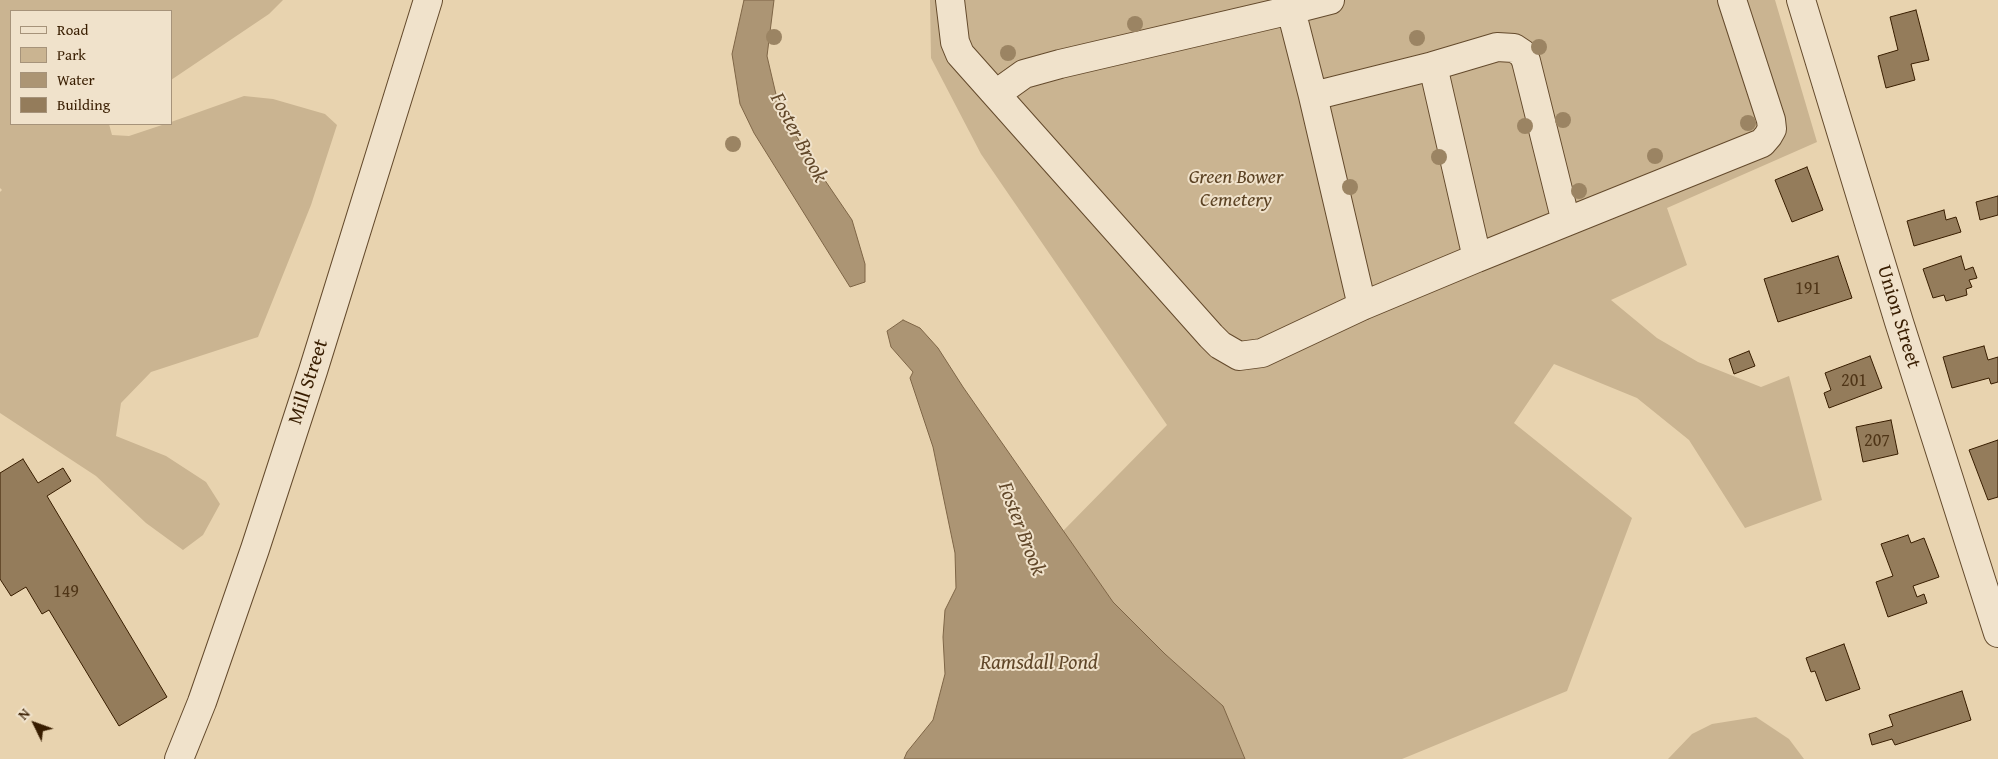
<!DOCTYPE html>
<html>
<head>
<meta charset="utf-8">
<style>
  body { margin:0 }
  #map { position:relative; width:1998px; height:759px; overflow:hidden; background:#e8d3af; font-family:"Gentium Book Plus",serif }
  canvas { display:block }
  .legend { position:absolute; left:10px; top:10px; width:162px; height:115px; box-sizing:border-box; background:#f0e2cb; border:1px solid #a6937a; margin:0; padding:6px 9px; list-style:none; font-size:15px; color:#381d00 }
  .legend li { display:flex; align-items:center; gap:10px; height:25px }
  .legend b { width:25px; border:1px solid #a6937a }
  .north { position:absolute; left:10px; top:699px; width:50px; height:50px; -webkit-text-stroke:4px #f0e2cb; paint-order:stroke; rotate:312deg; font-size:14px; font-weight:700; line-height:20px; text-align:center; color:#381d00 }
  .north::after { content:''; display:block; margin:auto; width:18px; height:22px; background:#381d00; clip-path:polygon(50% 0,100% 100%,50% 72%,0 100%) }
</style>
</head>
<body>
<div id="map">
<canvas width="1998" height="759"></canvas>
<ul class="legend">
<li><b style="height:6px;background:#f0e2cb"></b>Road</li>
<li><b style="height:14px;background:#cab491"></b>Park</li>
<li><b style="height:14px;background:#ac9574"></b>Water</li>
<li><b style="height:14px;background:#947c5b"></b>Building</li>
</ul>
<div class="north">N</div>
</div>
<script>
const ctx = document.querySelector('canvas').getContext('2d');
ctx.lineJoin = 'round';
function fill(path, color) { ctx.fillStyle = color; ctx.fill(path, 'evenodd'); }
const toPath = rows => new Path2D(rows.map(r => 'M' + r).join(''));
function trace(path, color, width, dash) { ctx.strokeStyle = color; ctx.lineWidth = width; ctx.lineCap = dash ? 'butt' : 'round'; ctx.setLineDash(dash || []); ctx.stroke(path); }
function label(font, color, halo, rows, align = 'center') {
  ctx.font = font + ' "Gentium Book Plus",serif'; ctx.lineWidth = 4; ctx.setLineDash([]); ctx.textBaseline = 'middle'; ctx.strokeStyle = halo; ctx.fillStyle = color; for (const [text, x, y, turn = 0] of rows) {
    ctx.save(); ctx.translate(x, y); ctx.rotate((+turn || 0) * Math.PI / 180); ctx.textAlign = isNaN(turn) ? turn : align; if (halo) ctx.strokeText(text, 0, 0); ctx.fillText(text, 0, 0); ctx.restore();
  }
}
fill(toPath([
  [0,0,283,0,269,14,171,80,171,11,11,11,11,124,109,124,112,135,129,136,165,124,171,124,171,122,244,96,273,99,325,114,337,125,311,205,258,337,151,372,121,403,116,436,166,456,206,482,220,504,203,535,183,550,146,523,96,476,0,413,0,192,2,190,0,188],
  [930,0,1775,0,1817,142,1667,208,1687,265,1611,300,1657,338,1698,362,1761,387,1789,376,1822,500,1745,528,1689,440,1637,398,1554,364,1514,423,1632,518,1567,691,1402,759,1245,759,1223,706,1165,654,1113,602,1063,531,1167,425,981,154,931,58],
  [1756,717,1789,739,1804,759,1668,759,1692,734,1712,724]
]), '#cab491');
const water = toPath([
  [744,0,774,0,767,56,778,103,805,151,852,220,865,264,865,282,850,287,754,133,740,104,732,54,744,0],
  [903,320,920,328,938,348,963,387,1113,602,1165,654,1223,706,1245,759,904,759,907,752,933,720,945,674,943,637,945,610,956,588,955,553,933,447,910,378,913,372,891,347,887,331,903,320]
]);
fill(water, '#ac9574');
trace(water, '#7e6546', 1);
const building = toPath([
  [1916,10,1929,60,1911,64,1915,80,1886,88,1878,56,1898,50,1890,17,1916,10],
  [1807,167,1823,210,1792,222,1775,180,1807,167],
  [1998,196,1998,215,1980,220,1976,202,1998,196],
  [1944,210,1946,220,1956,217,1961,232,1914,246,1907,221,1944,210],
  [1838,256,1852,298,1778,322,1764,279,1838,256],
  [1961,256,1965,270,1973,267,1977,278,1969,280,1972,287,1966,289,1967,295,1946,301,1944,295,1933,298,1923,269,1961,256],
  [1984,346,1988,360,1998,357,1998,382,1991,384,1989,378,1952,388,1943,357,1984,346],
  [1749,351,1755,366,1734,374,1729,359,1749,351],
  [1870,356,1882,388,1829,408,1824,393,1831,390,1825,373,1870,356],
  [1891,420,1898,454,1863,462,1856,427,1891,420],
  [1998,440,1998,497,1988,500,1969,450,1998,440],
  [23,459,38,483,63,468,71,481,47,496,167,697,119,726,49,610,42,614,26,587,11,596,0,579,0,473,23,459],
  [1908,535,1911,543,1924,538,1939,577,1913,586,1917,597,1924,594,1927,603,1888,617,1876,582,1893,576,1881,544,1908,535],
  [1844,644,1860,689,1826,701,1815,671,1811,672,1806,658,1844,644],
  [1962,691,1971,720,1895,745,1892,739,1872,745,1869,734,1893,726,1889,715,1962,691]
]);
fill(building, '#947c5b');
trace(building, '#381d00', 1);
const minor = toPath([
  [950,0,955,42,960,54,1211,336,1220,345,1239,356,1262,353,1362,306,1477,258,1433,66,1313,96,1362,306],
  [1289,0,1291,10,1330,0],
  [1801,0,1899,322,1998,633],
  [1433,66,1497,47,1514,48,1523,54,1526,61,1566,222,1762,143,1768,136,1772,129,1771,120,1732,0],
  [996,94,1024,74,1060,64,1291,10,1313,96],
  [1477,258,1566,222],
  [179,759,202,702,255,549,313,371,428,0]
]);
trace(minor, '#644a2c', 30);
trace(minor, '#f0e2cb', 28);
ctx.fillStyle = '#9b8463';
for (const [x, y] of [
  [1135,24],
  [774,37],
  [1417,38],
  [1539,47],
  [1008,53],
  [1563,120],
  [1748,123],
  [1525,126],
  [733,144],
  [1655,156],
  [1439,157],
  [1350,187],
  [1579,191]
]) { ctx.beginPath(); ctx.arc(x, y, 8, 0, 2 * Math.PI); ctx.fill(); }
label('18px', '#4f3517', null, [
  ["191",1808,289],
  ["201",1854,381],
  ["207",1877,441],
  ["149",66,592]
]);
label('italic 20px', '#5c4324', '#f0e2cb', [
  ["Green Bower",1236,178],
  ["Cemetery",1236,201]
]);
label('20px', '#381d00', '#f0e2cb', [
  ["Union Street",1898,317,73],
  ["Mill Street",309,382,-72]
]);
label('italic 21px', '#614729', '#f0e2cb', [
  ["Foster Brook",798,138,62],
  ["Foster Brook",1021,529,69],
  ["Ramsdall Pond",1039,664]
]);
</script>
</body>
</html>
